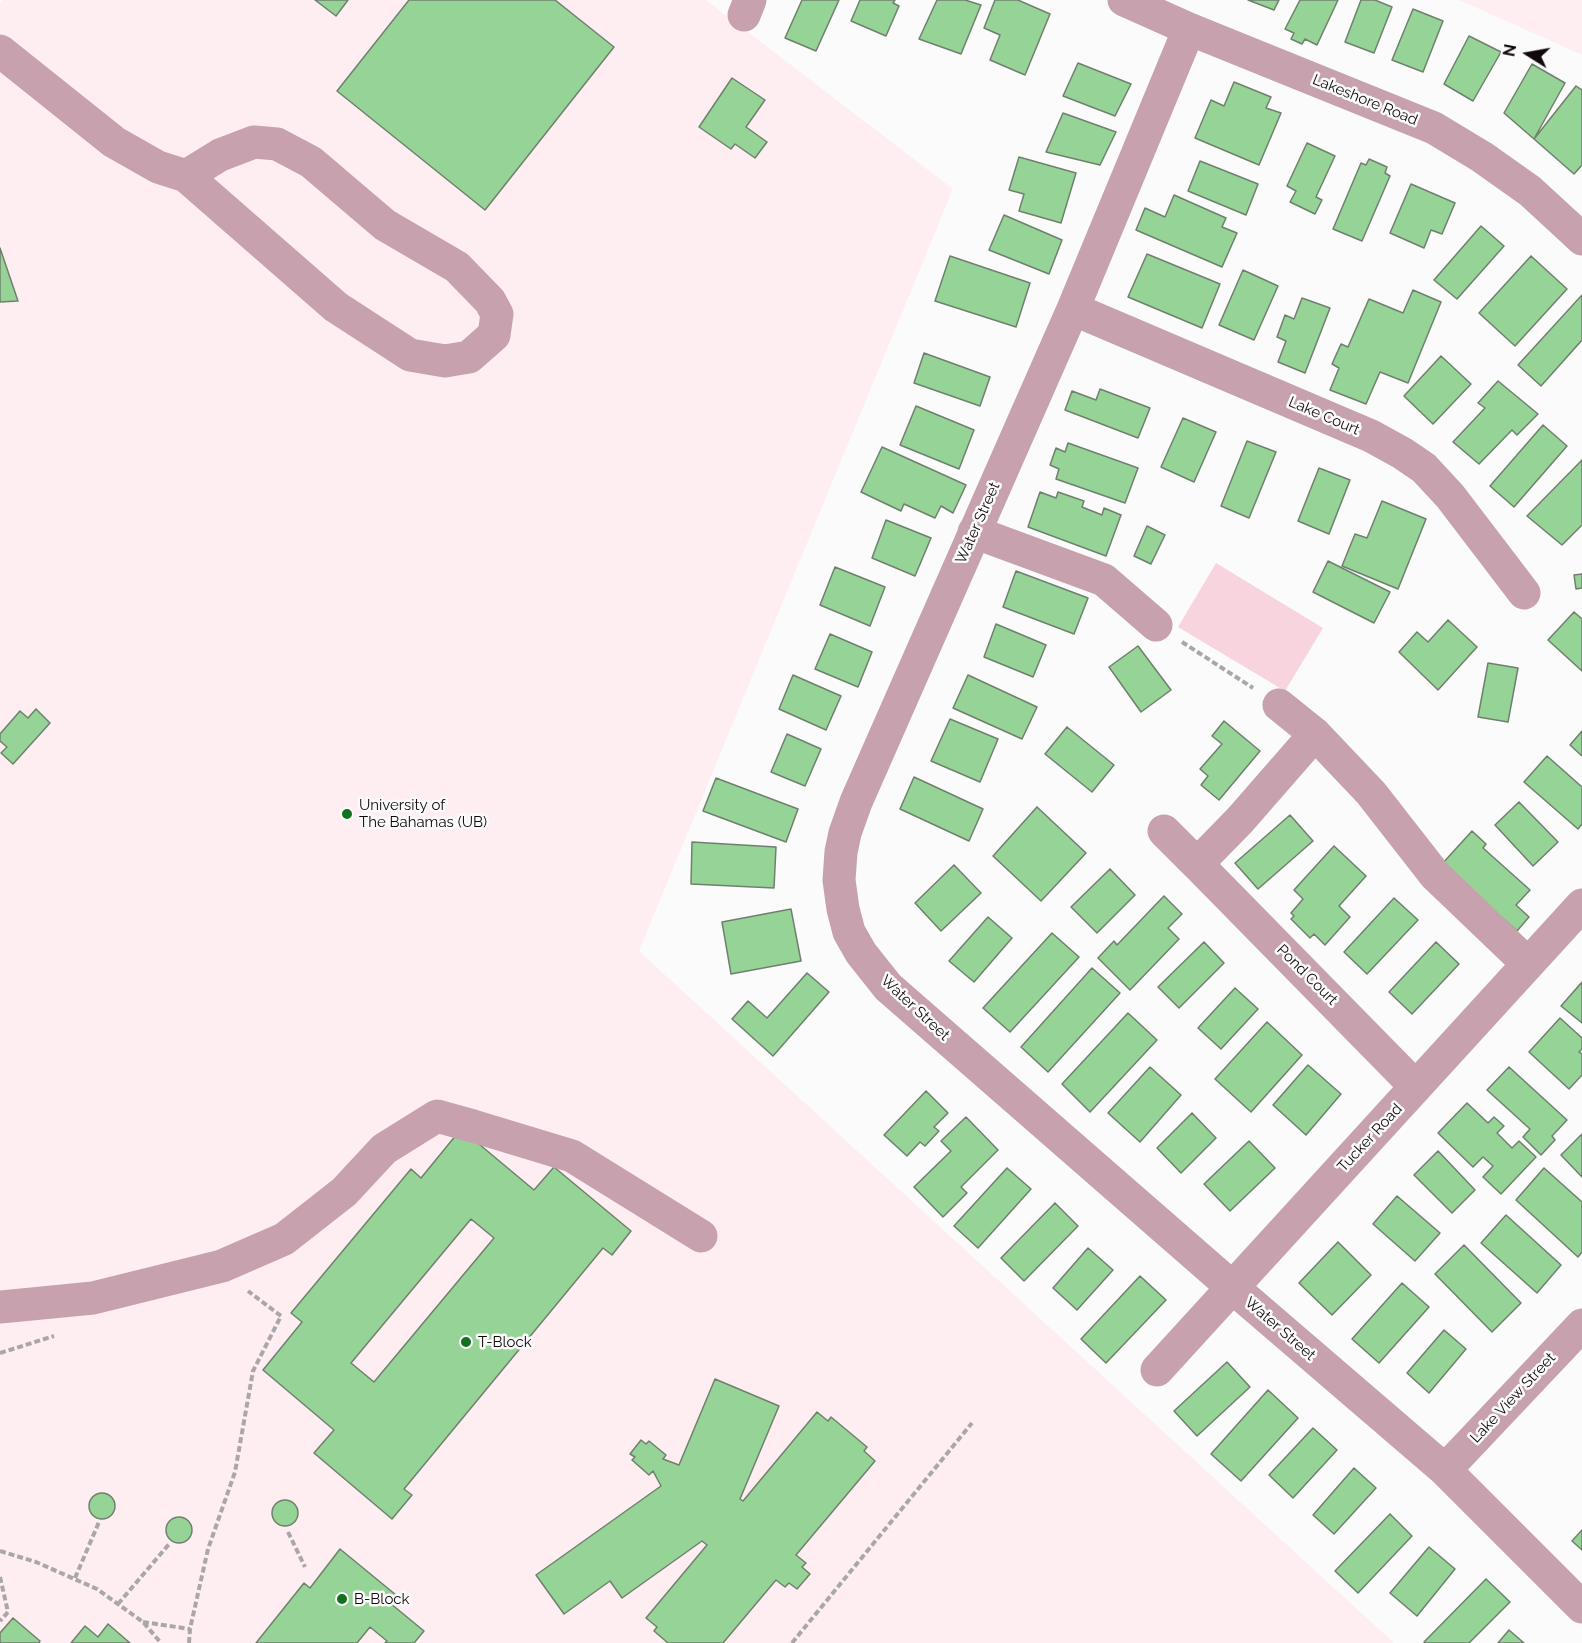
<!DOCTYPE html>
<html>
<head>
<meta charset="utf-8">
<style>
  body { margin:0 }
  #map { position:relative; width:1582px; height:1643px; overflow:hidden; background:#fbfbfb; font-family:Raleway,sans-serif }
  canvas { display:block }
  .north { position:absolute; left:1498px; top:24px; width:60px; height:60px; -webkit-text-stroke:4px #fbfbfb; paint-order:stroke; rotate:281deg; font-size:16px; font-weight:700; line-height:24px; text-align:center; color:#12090c }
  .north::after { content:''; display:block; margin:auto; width:21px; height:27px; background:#12090c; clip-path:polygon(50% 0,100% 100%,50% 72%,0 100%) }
</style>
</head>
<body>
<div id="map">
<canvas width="1582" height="1643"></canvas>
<div class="north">N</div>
</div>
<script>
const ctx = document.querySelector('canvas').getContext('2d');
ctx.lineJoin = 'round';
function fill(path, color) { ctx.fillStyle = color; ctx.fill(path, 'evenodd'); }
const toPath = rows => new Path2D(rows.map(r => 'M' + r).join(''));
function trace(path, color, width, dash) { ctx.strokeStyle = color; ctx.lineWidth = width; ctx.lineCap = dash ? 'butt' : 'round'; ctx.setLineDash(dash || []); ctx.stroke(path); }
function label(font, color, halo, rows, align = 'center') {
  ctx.font = font + ' Raleway,sans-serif'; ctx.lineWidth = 5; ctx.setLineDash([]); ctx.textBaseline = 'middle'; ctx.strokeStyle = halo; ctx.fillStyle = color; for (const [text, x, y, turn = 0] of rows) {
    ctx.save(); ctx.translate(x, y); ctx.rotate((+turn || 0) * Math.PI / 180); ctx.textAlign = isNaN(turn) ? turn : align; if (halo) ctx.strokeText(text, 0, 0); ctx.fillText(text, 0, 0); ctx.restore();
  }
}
fill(toPath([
  [3,0,706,0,953,189,639,951,1394,1643,0,1643,0,4],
  [1459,0,1582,0,1582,55]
]), '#feeef2');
fill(toPath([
  [1216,563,1323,628,1285,691,1178,627]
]), '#f8d4df');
const building = toPath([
  [315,0,348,0,336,16,315,0],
  [409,0,555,0,614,47,485,210,337,91,409,0],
  [802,0,839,0,816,51,785,38,802,0],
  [860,0,895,0,893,3,899,6,886,36,851,21,860,0],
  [937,0,965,0,981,5,961,54,919,39,937,0],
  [995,0,1018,0,1050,14,1025,75,990,60,1000,35,984,28,995,0],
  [1248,0,1279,0,1274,10,1248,0],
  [1300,0,1338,0,1317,45,1305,39,1302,44,1291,39,1294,33,1285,29,1300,0],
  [1361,0,1375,0,1392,7,1374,53,1345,42,1361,0],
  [1413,9,1443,21,1423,72,1392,60,1413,9],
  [1469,36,1501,52,1473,101,1444,84,1469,36],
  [1078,63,1131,84,1115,116,1063,96,1078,63],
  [1532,64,1565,83,1534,139,1504,113,1532,64],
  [732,78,765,100,746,127,767,142,755,158,735,144,731,149,699,127,732,78],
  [1234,82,1271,97,1266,108,1281,113,1259,165,1195,138,1211,100,1224,106,1234,82],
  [1576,86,1582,90,1582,165,1574,174,1534,139,1576,86],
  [1063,113,1116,132,1100,165,1046,152,1063,113],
  [1307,143,1335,156,1316,197,1322,200,1315,214,1290,202,1296,191,1287,186,1307,143],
  [1019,157,1076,173,1061,223,1019,211,1024,194,1009,190,1019,157],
  [1369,159,1387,167,1385,173,1390,176,1362,241,1333,229,1361,163,1366,165,1369,159],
  [1200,161,1258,184,1246,215,1188,191,1200,161],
  [1411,184,1455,203,1442,234,1431,230,1424,248,1390,233,1411,184],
  [1174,195,1226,218,1222,227,1237,233,1222,267,1136,230,1145,208,1165,217,1174,195],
  [1004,215,1062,240,1049,274,989,250,1004,215],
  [1481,226,1504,246,1457,299,1434,280,1481,226],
  [0,248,18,301,0,302,0,248],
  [1147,254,1220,284,1202,328,1128,297,1147,254],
  [950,256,1030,283,1016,327,935,301,950,256],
  [1531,256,1567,289,1515,346,1479,313,1531,256],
  [1243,270,1278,286,1254,340,1219,325,1243,270],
  [1413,290,1441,302,1408,383,1380,372,1366,404,1330,390,1339,368,1332,364,1341,344,1348,347,1369,299,1403,313,1413,290],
  [1582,295,1582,340,1541,386,1518,365,1582,295],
  [1302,298,1330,308,1305,373,1278,362,1286,341,1277,337,1285,315,1294,319,1302,298],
  [924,353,990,377,980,406,914,383,924,353],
  [1441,356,1471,384,1433,424,1404,396,1441,356],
  [1498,381,1538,414,1517,435,1512,430,1479,464,1453,442,1485,408,1478,403,1498,381],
  [1100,389,1150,408,1138,438,1065,410,1072,391,1096,400,1100,389],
  [916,406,974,430,959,469,900,445,916,406],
  [1183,418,1216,432,1194,482,1161,467,1183,418],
  [1543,425,1567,446,1514,507,1490,486,1543,425],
  [1247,441,1276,452,1249,518,1221,506,1247,441],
  [1068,443,1138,468,1125,503,1056,479,1059,469,1050,465,1056,448,1065,452,1068,443],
  [882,447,966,485,953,513,941,506,935,518,904,504,901,511,861,492,882,447],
  [1582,460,1582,525,1562,545,1527,516,1582,460],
  [1319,468,1350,480,1329,534,1298,521,1319,468],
  [1040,492,1056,498,1058,492,1084,501,1082,507,1102,515,1104,508,1121,515,1106,556,1028,527,1040,492],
  [1382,501,1426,519,1398,589,1342,566,1355,534,1367,538,1382,501],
  [886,520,931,538,915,576,872,558,886,520],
  [1147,526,1165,535,1151,564,1134,556,1147,526],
  [1328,561,1390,592,1374,623,1313,592,1328,561],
  [835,567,885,587,870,626,820,605,835,567],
  [1016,571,1088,598,1074,634,1003,607,1016,571],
  [1582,574,1582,588,1576,589,1574,575,1582,574],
  [1574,612,1582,619,1582,671,1548,640,1574,612],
  [1448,620,1477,647,1438,690,1399,652,1417,632,1428,642,1448,620],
  [996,624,1046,645,1033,677,984,657,996,624],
  [830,634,872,652,858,687,815,669,830,634],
  [1138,646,1171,690,1141,712,1109,667,1138,646],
  [1488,663,1518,668,1508,722,1478,717,1488,663],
  [793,675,841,696,826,730,779,709,793,675],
  [968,675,1037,707,1022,739,953,708,968,675],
  [36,709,50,723,13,764,1,753,7,747,0,741,0,734,20,711,28,718,36,709],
  [950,719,998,739,980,782,931,761,950,719],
  [1224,721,1260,751,1219,800,1201,785,1208,776,1200,769,1222,744,1212,736,1224,721],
  [1067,727,1114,765,1092,792,1045,754,1067,727],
  [1582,731,1582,756,1570,745,1582,731],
  [787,734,821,749,805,786,771,772,787,734],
  [1547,756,1582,787,1582,824,1578,829,1524,782,1547,756],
  [914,777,983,809,969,841,900,809,914,777],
  [716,778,798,809,786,842,703,811,716,778],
  [1519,802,1558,842,1533,866,1495,825,1519,802],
  [1037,807,1086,853,1041,901,993,856,1037,807],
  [1290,815,1313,841,1258,889,1235,863,1290,815],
  [1472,831,1486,844,1483,848,1530,890,1516,905,1529,917,1517,931,1442,864,1472,831],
  [692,842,776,847,774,888,691,884,692,842],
  [1334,846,1366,876,1339,906,1350,917,1325,945,1314,934,1310,938,1291,919,1294,916,1291,913,1303,899,1294,890,1334,846],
  [954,865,981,893,941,931,915,903,954,865],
  [1110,869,1135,895,1097,933,1071,907,1110,869],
  [1164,896,1182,914,1168,928,1179,939,1130,990,1098,958,1114,941,1117,945,1164,896],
  [1394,898,1418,920,1367,974,1344,952,1394,898],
  [791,909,801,961,731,974,722,922,791,909],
  [988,917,1012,938,974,982,949,961,988,917],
  [1052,933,1079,957,1010,1032,983,1008,1052,933],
  [1204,942,1224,963,1179,1008,1158,987,1204,942],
  [1436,942,1459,964,1412,1014,1389,992,1436,942],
  [1092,968,1120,993,1048,1072,1021,1047,1092,968],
  [807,973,829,992,773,1056,732,1019,748,1001,767,1018,807,973],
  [1582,982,1582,1023,1561,1006,1582,982],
  [1235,988,1258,1009,1221,1049,1198,1028,1235,988],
  [1128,1013,1157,1040,1090,1112,1062,1084,1128,1013],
  [1560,1018,1582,1038,1582,1049,1579,1052,1582,1054,1582,1075,1569,1089,1529,1052,1560,1018],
  [1267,1022,1302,1055,1251,1112,1215,1079,1267,1022],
  [1308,1065,1341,1094,1306,1135,1273,1105,1308,1065],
  [1150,1067,1181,1095,1140,1142,1108,1113,1150,1067],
  [1509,1067,1567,1120,1552,1136,1555,1140,1541,1155,1523,1137,1530,1129,1487,1090,1509,1067],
  [926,1091,948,1113,934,1127,939,1131,925,1146,920,1142,907,1156,884,1135,926,1091],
  [1467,1103,1488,1123,1494,1117,1504,1126,1497,1133,1512,1148,1519,1141,1536,1157,1501,1194,1483,1177,1493,1166,1483,1157,1473,1167,1438,1133,1467,1103],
  [1192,1113,1216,1138,1181,1173,1157,1148,1192,1113],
  [966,1117,998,1150,961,1187,967,1193,943,1217,914,1187,951,1151,941,1141,966,1117],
  [461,1129,534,1190,554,1167,631,1231,612,1255,603,1248,404,1489,412,1495,392,1519,314,1453,334,1430,263,1370,302,1322,291,1313,411,1169,421,1178,461,1129],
  [471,1219,494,1238,374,1382,351,1363,471,1219],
  [1582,1134,1582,1177,1561,1155,1582,1134],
  [1249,1141,1275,1168,1230,1211,1204,1184,1249,1141],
  [1438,1151,1475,1190,1452,1213,1414,1175,1438,1151],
  [1007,1168,1031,1189,978,1248,954,1226,1007,1168],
  [1544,1168,1582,1202,1582,1252,1578,1257,1516,1200,1544,1168],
  [1397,1196,1440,1233,1415,1261,1373,1224,1397,1196],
  [1055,1203,1078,1226,1024,1281,1001,1258,1055,1203],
  [1506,1215,1561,1265,1537,1293,1481,1243,1506,1215],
  [1338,1242,1371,1275,1332,1315,1299,1283,1338,1242],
  [1464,1245,1521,1303,1492,1332,1435,1274,1464,1245],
  [1088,1248,1113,1270,1077,1310,1053,1288,1088,1248],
  [1140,1276,1166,1300,1106,1363,1081,1339,1140,1276],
  [1402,1283,1429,1307,1379,1363,1352,1339,1402,1283],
  [1444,1330,1466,1349,1429,1393,1407,1373,1444,1330],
  [1227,1362,1250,1387,1197,1436,1174,1411,1227,1362],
  [715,1379,779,1406,740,1499,743,1501,817,1412,828,1421,831,1417,867,1447,864,1451,875,1461,796,1555,806,1563,802,1567,810,1574,797,1589,789,1583,785,1587,776,1580,723,1643,668,1643,654,1631,657,1627,646,1618,707,1545,702,1541,622,1598,610,1581,564,1614,536,1575,661,1486,653,1471,649,1475,632,1460,635,1457,630,1454,641,1440,646,1444,649,1441,666,1455,663,1459,679,1465,715,1379],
  [1268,1390,1298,1418,1241,1481,1211,1454,1268,1390],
  [1313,1428,1337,1450,1293,1498,1269,1475,1313,1428],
  [1354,1468,1376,1488,1334,1534,1313,1515,1354,1468],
  '89 1506a13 13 0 1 1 26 0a13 13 0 1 1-26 0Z',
  '272 1513a13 13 0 1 1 26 0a13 13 0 1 1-26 0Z',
  [1390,1514,1412,1536,1358,1593,1335,1571,1390,1514],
  '166 1530a13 13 0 1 1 26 0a13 13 0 1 1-26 0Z',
  [1582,1530,1582,1550,1572,1541,1582,1530],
  [1429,1547,1455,1569,1417,1616,1390,1593,1429,1547],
  [340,1549,396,1595,390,1603,424,1631,414,1643,385,1643,387,1641,370,1627,357,1643,256,1643,304,1583,310,1588,340,1549],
  [1486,1579,1510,1602,1469,1643,1425,1643,1424,1642,1486,1579],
  [13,1618,40,1641,39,1643,0,1643,0,1633,13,1618],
  [108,1624,130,1643,71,1643,85,1626,98,1637,108,1624],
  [1509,1630,1524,1643,1498,1643,1509,1630]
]);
fill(building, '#96d396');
trace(building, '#6f816e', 1.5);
trace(toPath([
  [1182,642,1253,688],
  [0,1353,54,1336],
  [288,1532,305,1567],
  [0,1551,36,1562,97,1589,143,1622,161,1643],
  [0,1577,8,1612,0,1621],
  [75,1578,99,1522],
  [118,1604,170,1543],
  [143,1622,190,1629],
  [189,1643,190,1629,208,1549,235,1472,253,1371,281,1316,248,1291],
  [792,1643,972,1423]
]), '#aaa7a8', 4, [6, 3]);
trace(toPath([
  [1124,0,1189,29,1434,128,1482,157,1530,191,1582,239],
  [744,15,750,0],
  [1189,29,1073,309,856,802,845,833,841,852,839,880,843,909,849,932,861,953,888,987,1232,1287,1445,1470,1582,1607],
  [0,51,114,142,158,167,186,176,336,307,410,355,445,361,469,357,494,335,497,314,490,301,457,267,385,225,311,162,277,144,254,142,220,155,186,176],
  [1073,309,1371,436,1402,453,1424,468,1450,496,1524,593],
  [974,532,1104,580,1156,625],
  [1279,705,1315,734,1371,793,1435,875,1528,964],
  [1315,734,1240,820,1197,864,1416,1087],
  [1164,831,1197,864],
  [0,1307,93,1298,222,1266,284,1239,344,1192,384,1149,437,1116,473,1126,572,1156,701,1236],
  [1157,1370,1582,905],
  [1445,1470,1582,1325]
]), '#c7a1ad', 33);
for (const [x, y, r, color] of [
  [347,814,6,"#13701e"],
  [466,1342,6,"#13701e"],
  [342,1599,6,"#13701e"]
]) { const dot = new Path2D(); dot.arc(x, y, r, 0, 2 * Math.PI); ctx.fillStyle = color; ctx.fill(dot); trace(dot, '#fbfbfb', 2); }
label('15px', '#12090c', '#fbfbfb', [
  ["Lakeshore Road",1365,100,22],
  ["Lake Court",1324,416,23],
  ["Water Street",978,523,-66],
  ["Pond Court",1307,975,45],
  ["Water Street",915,1008,43],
  ["Tucker Road",1370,1138,-47],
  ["Water Street",1280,1329,41],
  ["Lake View Street",1513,1398,-47]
]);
label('15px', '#12090c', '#fbfbfb', [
  ["University of",359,805],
  ["The Bahamas (UB)",359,822],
  ["T-Block",478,1342],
  ["B-Block",354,1599]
], 'left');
</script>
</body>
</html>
